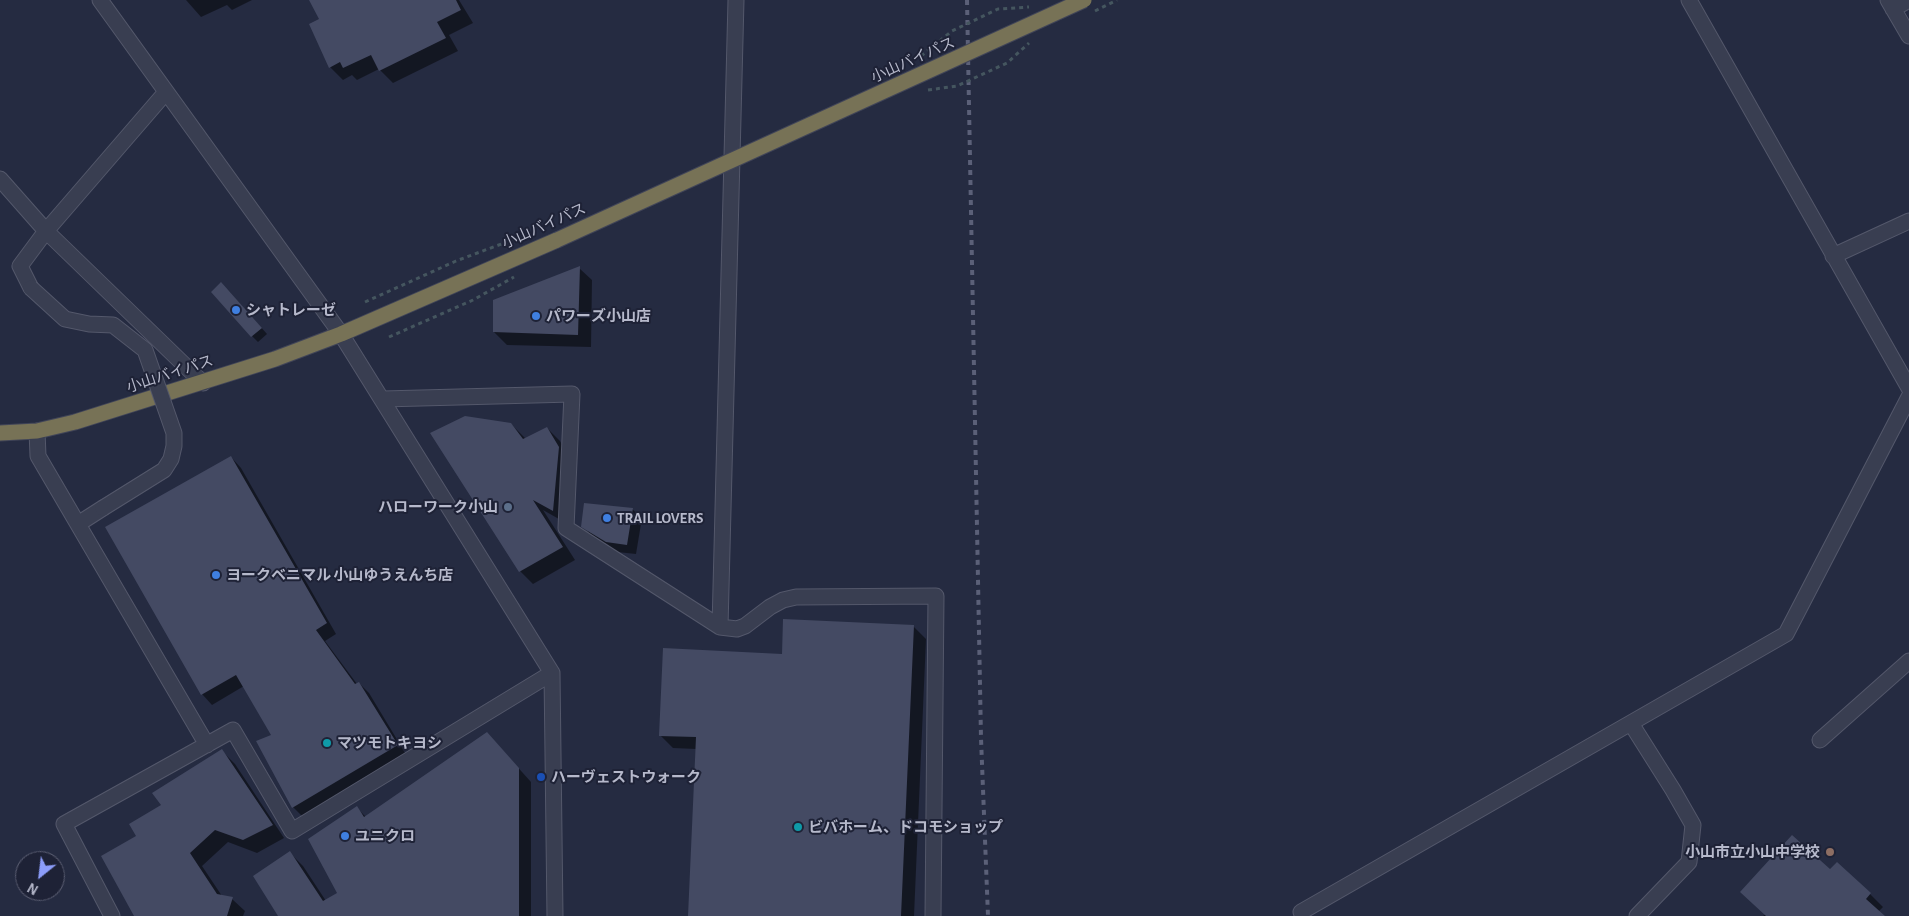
<!DOCTYPE html>
<html>
<head>
<meta charset="utf-8">
<style>
  body { margin:0 }
  #map { position:relative; width:1909px; height:916px; overflow:hidden; background:#252b41; font-family:"Alegreya Sans",sans-serif }
  canvas { display:block }
  .north { position:absolute; left:15px; top:851px; width:50px; height:50px; box-sizing:border-box; background:#1e2236; border:1px solid #5b5e72; border-radius:50%; rotate:209deg; font-size:14px; font-weight:700; line-height:20px; text-align:center; color:#b6b9cb }
  .north::after { content:''; display:block; margin:auto; width:18px; height:22px; background:#8c9dfa; clip-path:polygon(50% 0,100% 100%,50% 72%,0 100%) }
</style>
</head>
<body>
<div id="map">
<canvas width="1909" height="916"></canvas>
<div class="north">N</div>
</div>
<script>
const ctx = document.querySelector('canvas').getContext('2d');
ctx.lineJoin = 'round';
function fill(path, color) { ctx.fillStyle = color; ctx.fill(path, 'evenodd'); }
const toPath = rows => new Path2D(rows.map(r => 'M' + r).join(''));
function trace(path, color, width, dash) { ctx.strokeStyle = color; ctx.lineWidth = width; ctx.lineCap = dash ? 'butt' : 'round'; ctx.setLineDash(dash || []); ctx.stroke(path); }
function label(font, color, halo, rows, align = 'center') {
  ctx.font = font + ' "Alegreya Sans","Noto Sans JP",sans-serif'; ctx.lineWidth = 4; ctx.setLineDash([]); ctx.textBaseline = 'middle'; ctx.strokeStyle = halo; ctx.fillStyle = color; for (const [text, x, y, turn = 0] of rows) {
    ctx.save(); ctx.translate(x, y); ctx.rotate((+turn || 0) * Math.PI / 180); ctx.textAlign = isNaN(turn) ? turn : align; if (halo) ctx.strokeText(text, 0, 0); ctx.fillText(text, 0, 0); ctx.restore();
  }
}
fill(toPath([
  [186,0,252,0,232,10,227,5,201,17],
  [311,0,459,0,473,23,449,35,458,51,393,83,379,69,357,80,352,75,343,80,330,67,320,19],
  [579,268,592,280,591,347,507,345,494,332],
  [227,289,267,334,258,342,252,336],
  [511,424,526,439,547,428,560,441,571,461,566,523,543,510,575,560,533,584,520,571],
  [231,457,241,468,336,634,325,641,357,684,359,683,369,693,407,756,303,817,293,807,273,736,244,686,212,705,202,694],
  [632,509,642,518,636,554,617,552,592,536,583,526],
  [913,626,926,639,914,916,689,916,696,749,673,748,660,735,783,655],
  [487,733,531,782,531,916,280,916,290,853,303,866,326,901,338,893,357,808,366,817],
  [222,751,235,764,284,838,257,853,228,842,202,866,222,896,232,899,245,911,243,916,135,916,137,836,163,806],
  [1830,871,1870,894,1883,907,1878,912,1883,916,1763,916]
]), '#0007');
fill(toPath([
  [309,0,456,0,461,10,437,22,446,38,379,71,371,55,343,68,340,62,329,68,309,24,319,19],
  [580,266,578,335,493,332,493,300],
  [221,282,262,328,251,337,211,292],
  [465,416,511,423,523,439,547,427,559,447,553,511,533,500,563,547,519,572,430,433],
  [231,456,327,623,316,630,355,684,359,682,398,745,292,808,256,741,271,735,236,675,201,695,105,527],
  [584,503,633,508,627,545,606,542,581,527],
  [783,619,914,625,901,916,688,916,696,737,659,736,663,648,782,654],
  [487,732,519,768,519,916,278,916,253,876,290,851,323,901,337,893,308,839,357,806,364,817],
  [222,749,273,825,243,840,215,830,190,853,217,894,233,897,227,916,134,916,101,856,136,836,129,824,161,805,152,793],
  [1792,835,1830,869,1837,862,1871,893,1866,899,1885,916,1766,916,1740,892]
]), '#444a63');
const minor = toPath([
  [100,0,341,334,552,673,555,916],
  [1689,0,1909,388],
  [1888,0,1909,36],
  [1893,9,1909,0],
  [0,179,46,231,203,383],
  [1833,256,1909,221],
  [31,288,20,266,46,231,166,92],
  [383,399,572,394,566,528,720,627,737,629,745,626,770,607,783,600,796,597,936,596,933,916],
  [37,431,38,456,207,745],
  [78,524,103,508],
  [720,627,736,0],
  [1632,725,1673,790,1693,825,1689,862,1637,916],
  [1820,740,1909,661],
  [1301,912,1786,634,1909,397],
  [112,916,64,824,233,730,292,831,552,673]
]);
const highway = toPath([
  [0,433,37,431,75,422,275,359,341,334,557,240]
]);
trace(minor, '#54586b', 17);
trace(highway, '#414558', 17);
trace(toPath([
  [365,302,456,261,528,234],
  [389,337,473,300,514,277]
]), '#45565f', 3, [4, 4]);
trace(minor, '#393e51', 15);
trace(highway, '#777256', 15);
trace(toPath([
  [967,0,981,738,988,916]
]), '#5b6078', 4, [5, 5]);
const minorBridge = toPath([
  [31,288,65,319,89,324,113,325,145,350,174,433,174,446,171,459,164,470,103,508]
]);
const highwayBridge = toPath([
  [557,240,1084,0]
]);
trace(minorBridge, '#54586b', 17, []);
trace(highwayBridge, '#414558', 17, []);
trace(toPath([
  [1095,11,1117,0],
  [921,56,952,31,998,9,1029,7],
  [928,90,957,86,1007,63,1029,43]
]), '#45565f', 3, [4, 4]);
trace(minorBridge, '#393e51', 15);
trace(highwayBridge, '#777256', 15);
for (const [x, y, r, color] of [
  [236,310,5,"#3f7fe0"],
  [536,316,5,"#3f7fe0"],
  [508,507,5,"#5c6f8a"],
  [607,518,5,"#3f7fe0"],
  [216,575,5,"#3f7fe0"],
  [327,743,5,"#0f9aa8"],
  [541,777,5,"#1a4fb4"],
  [798,827,5,"#0f9aa8"],
  [345,836,5,"#3f7fe0"],
  [1830,852,5,"#8d6e63"]
]) { const dot = new Path2D(); dot.arc(x, y, r, 0, 2 * Math.PI); ctx.fillStyle = color; ctx.fill(dot); trace(dot, '#1e2236', 2); }
label('15px', '#b6b9cb', '#1e2236', [
  ["小山バイパス",913,60,-24],
  ["小山バイパス",544,226,-24],
  ["小山バイパス",170,374,-18]
]);
label('bold 15px', '#b6b9cb', '#1e2236', [
  ["シャトレーゼ",246,310],
  ["パワーズ小山店",546,316],
  ["ハローワーク小山",498,507,"right"],
  ["TRAIL LOVERS",617,518],
  ["ヨークベニマル 小山ゆうえんち店",226,575],
  ["マツモトキヨシ",337,743],
  ["ハーヴェストウォーク",551,777],
  ["ビバホーム、ドコモショップ",808,827],
  ["ユニクロ",355,836],
  ["小山市立小山中学校",1820,852,"right"]
], 'left');
</script>
</body>
</html>
